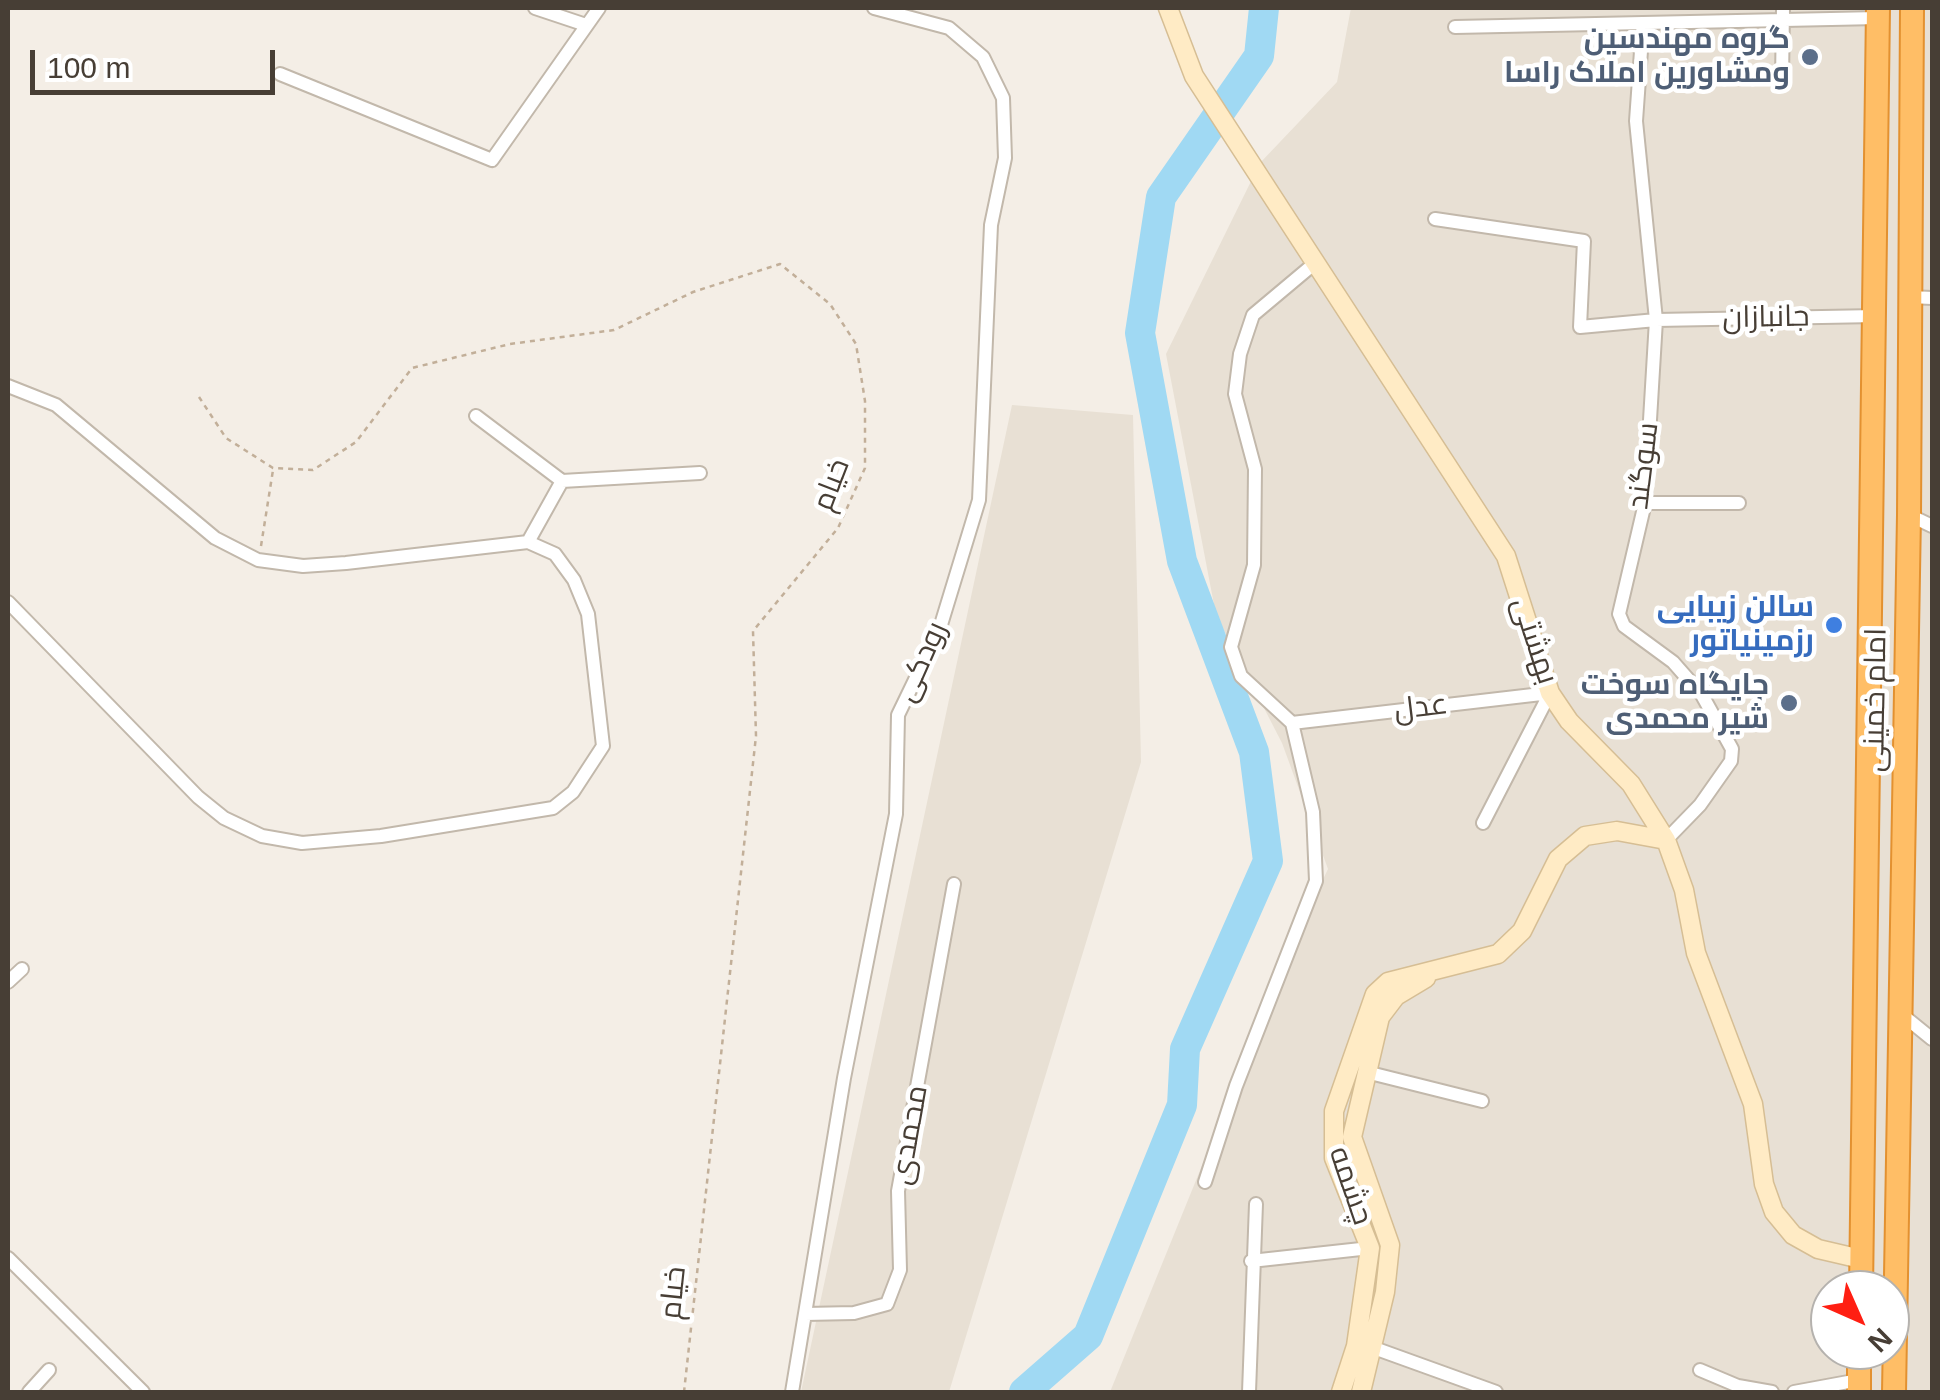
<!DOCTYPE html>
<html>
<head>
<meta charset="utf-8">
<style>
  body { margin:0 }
  #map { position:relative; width:1940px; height:1400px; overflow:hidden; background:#f4eee6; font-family:Helvetica,sans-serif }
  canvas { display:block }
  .frame { position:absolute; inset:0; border:10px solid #473e35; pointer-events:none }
  .north { position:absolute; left:1810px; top:1270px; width:100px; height:100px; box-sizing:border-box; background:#fff; border:2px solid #b5b2ae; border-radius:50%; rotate:135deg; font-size:28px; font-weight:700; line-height:40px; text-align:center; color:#473e35 }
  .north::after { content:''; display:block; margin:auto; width:35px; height:45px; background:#ff1f12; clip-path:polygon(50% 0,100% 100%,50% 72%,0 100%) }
  .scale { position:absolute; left:30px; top:50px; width:245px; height:45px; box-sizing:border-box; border:5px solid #473e35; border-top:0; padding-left:12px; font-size:30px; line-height:35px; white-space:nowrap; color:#473e35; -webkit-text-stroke:8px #fff; paint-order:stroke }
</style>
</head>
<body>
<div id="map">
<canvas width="1940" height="1400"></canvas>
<div class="frame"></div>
<div class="north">N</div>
<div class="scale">100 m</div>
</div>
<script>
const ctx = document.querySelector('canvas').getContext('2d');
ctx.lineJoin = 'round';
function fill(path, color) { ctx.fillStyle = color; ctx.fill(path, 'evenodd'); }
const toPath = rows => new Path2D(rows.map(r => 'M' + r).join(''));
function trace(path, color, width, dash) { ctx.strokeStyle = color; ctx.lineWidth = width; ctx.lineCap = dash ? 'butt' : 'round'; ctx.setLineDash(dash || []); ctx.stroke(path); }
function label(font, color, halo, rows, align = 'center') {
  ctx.font = font + ' Helvetica,Cairo,sans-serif'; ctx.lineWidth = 9; ctx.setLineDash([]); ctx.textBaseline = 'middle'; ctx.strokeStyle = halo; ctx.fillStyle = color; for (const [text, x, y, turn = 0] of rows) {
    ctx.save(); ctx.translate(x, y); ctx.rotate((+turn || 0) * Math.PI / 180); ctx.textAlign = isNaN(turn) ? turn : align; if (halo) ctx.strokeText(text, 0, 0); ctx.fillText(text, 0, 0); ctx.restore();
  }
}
fill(toPath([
  [1351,8,1932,8,1932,1392,1110,1392,1292,944,1328,869,1282,743,1216,615,1166,354,1260,163,1337,82],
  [1830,1290,1890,1290,1890,1350,1830,1350],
  [1012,405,1133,415,1141,762,949,1392,801,1392]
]), '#e8e0d4');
trace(toPath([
  [1024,1392,1088,1336,1182,1105,1185,1049,1268,861,1254,752,1182,561,1140,333,1161,197,1259,56,1264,8]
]), '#a0d9f3', 30);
const street = toPath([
  [535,8,586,25],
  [1643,23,1636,121,1656,320,1645,503,1619,614,1624,626,1673,662,1702,695,1732,749,1731,761,1700,805,1666,840],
  [1455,27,1878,18],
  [280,74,492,160,599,8],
  [1782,81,1783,8],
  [1435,219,1584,241,1580,327,1656,320,1877,316],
  [1910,297,1932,298],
  [8,386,56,405,215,538,258,560,303,566,346,563,528,542,555,554,574,580,588,614,603,746,573,792,553,808,381,836,302,843,262,836,224,818,198,797,8,602],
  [476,416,562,481],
  [1645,503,1739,503],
  [1909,515,1932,526],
  [528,542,562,481,700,473],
  [1292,723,1550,693],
  [1483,823,1550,693],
  [8,982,22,969],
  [1900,1013,1932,1039],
  [1366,1072,1482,1101],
  [1205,1182,1236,1086,1316,881,1313,812,1292,723,1241,676,1231,647,1254,565,1255,469,1235,394,1240,354,1253,315,1315,263],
  [8,1258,143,1392],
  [1251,1261,1370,1248],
  [805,1314,854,1313,887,1304,900,1270,898,1191,954,884],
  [1374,1348,1496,1392],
  [1700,1370,1738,1386,1772,1392],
  [29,1392,49,1370],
  [792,1392,844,1078,896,814,898,715,940,628,979,500,991,225,1005,158,1003,98,983,57,949,28,874,8],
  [1249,1392,1256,1204],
  [1794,1392,1859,1380]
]);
const secondary = toPath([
  [1168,8,1194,76,1506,556,1550,693,1569,721,1631,784,1666,840,1684,890,1696,953,1753,1104,1764,1184,1774,1212,1793,1235,1818,1249,1861,1259],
  [1341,1392,1356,1346,1370,1248,1334,1158,1334,1111,1375,994,1388,982,1498,954,1522,931,1558,859,1585,836,1617,831,1666,840],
  [1361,1392,1385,1292,1390,1245,1352,1137,1380,1017,1396,996,1426,978]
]);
const highway = toPath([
  [1861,1290,1878,8],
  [1859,1392,1859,1350],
  [1894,1392,1909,515,1912,8]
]);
trace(street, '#c2b8ab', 16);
trace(secondary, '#d6be94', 21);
trace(highway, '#e39130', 26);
trace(toPath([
  [199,397,226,438,273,468,313,470,356,442,412,368,510,344,614,330,693,292,780,264,830,304,856,344,865,401,865,468,838,528,753,631,756,736,684,1392],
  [261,546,273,470]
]), '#c2af99', 2.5, [5, 5]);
trace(street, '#fff', 12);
trace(secondary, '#ffebc5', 18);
trace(highway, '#ffbe66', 22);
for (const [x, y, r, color] of [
  [1810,57,10,"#5c6f8a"],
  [1834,625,10,"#3f7fe0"],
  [1789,703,10,"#5c6f8a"]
]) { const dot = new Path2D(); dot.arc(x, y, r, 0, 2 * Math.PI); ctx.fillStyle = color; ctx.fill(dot); trace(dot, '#fff', 4); }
label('bold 30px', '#4e5e75', '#fff', [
  ["گروه مهندسین",1790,40],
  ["ومشاورین املاک راسا",1790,74],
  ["جایگاه سوخت",1769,686],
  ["شیر محمدی",1769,720]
], 'right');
label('30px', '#473e35', '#fff', [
  ["جانبازان",1766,318,-1],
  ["سوگند",1644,466,-83],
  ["خیام",832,485,-69],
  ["بهشتی",1534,641,72],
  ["رودکی",922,662,-66],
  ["امام خمینی",1876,700,-89],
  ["عدل",1421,708,-7],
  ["محمدی",910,1135,-80],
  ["چشمه",1350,1186,71],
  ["خیام",674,1293,-84]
]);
label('bold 30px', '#366cbe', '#fff', [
  ["سالن زیبایی",1814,608],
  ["رزمینیاتور",1814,642]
], 'right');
</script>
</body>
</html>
